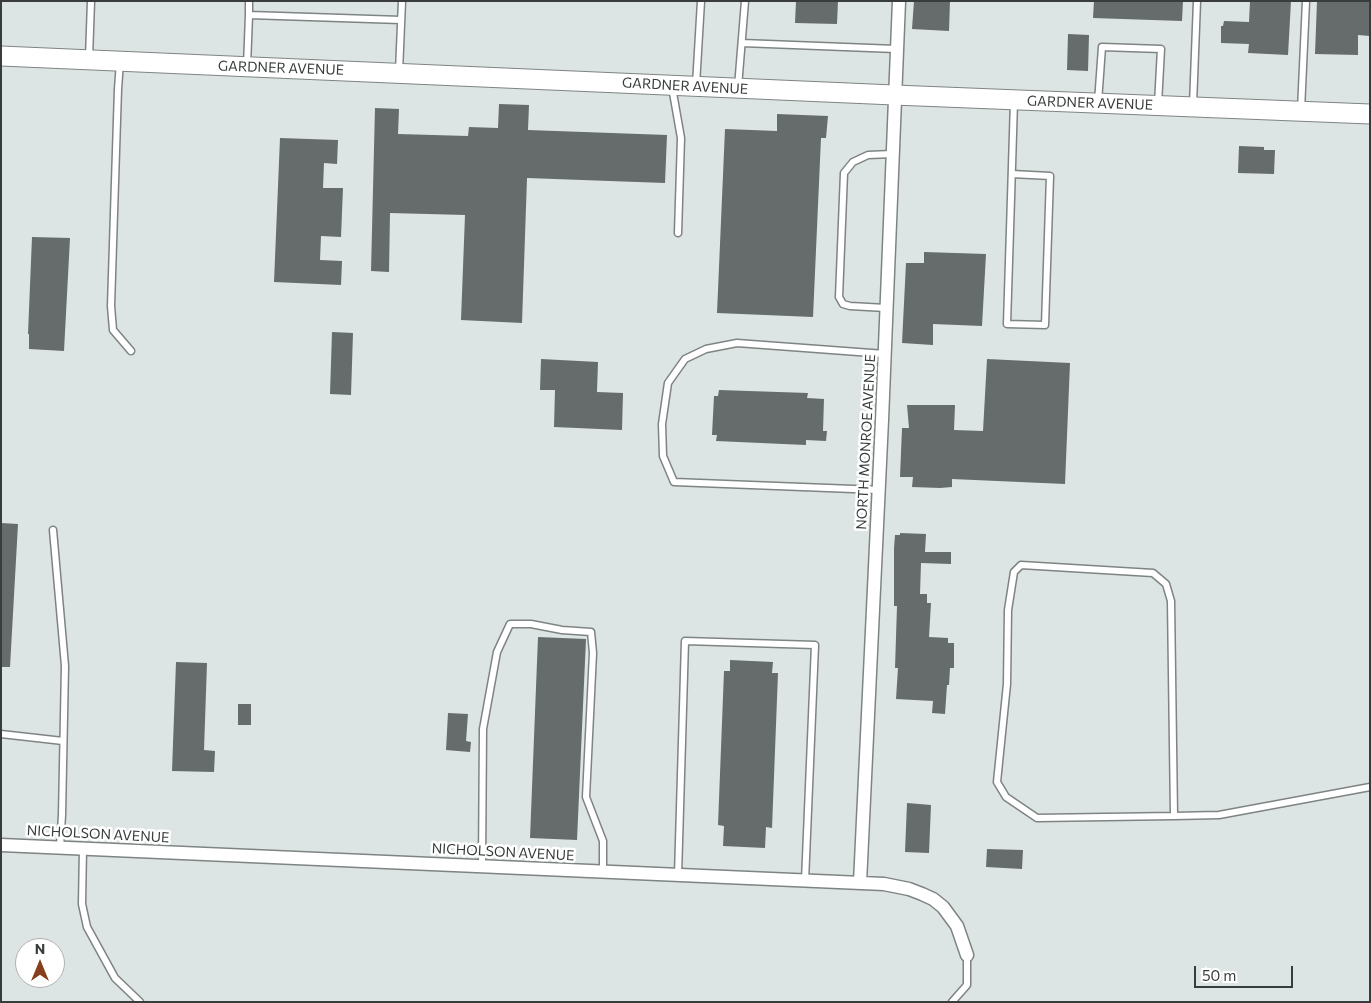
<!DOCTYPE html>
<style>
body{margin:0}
#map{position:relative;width:1371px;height:1003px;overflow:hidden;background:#dde4e4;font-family:Commissioner,sans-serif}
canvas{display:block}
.frame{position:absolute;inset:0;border:2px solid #393c3c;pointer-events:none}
.north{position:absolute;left:15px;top:938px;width:50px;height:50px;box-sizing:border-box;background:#fff;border:1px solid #b0b1b1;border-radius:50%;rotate:0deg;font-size:14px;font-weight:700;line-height:20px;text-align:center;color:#393c3c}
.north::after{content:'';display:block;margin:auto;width:18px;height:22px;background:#863f1c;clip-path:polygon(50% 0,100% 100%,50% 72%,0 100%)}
.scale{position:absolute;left:1194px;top:966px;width:99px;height:22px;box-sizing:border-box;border:2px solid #393c3c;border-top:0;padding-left:6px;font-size:15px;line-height:18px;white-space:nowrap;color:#393c3c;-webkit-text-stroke:4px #fff;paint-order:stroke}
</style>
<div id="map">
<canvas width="1371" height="1003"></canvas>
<div class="frame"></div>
<div class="north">N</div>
<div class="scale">50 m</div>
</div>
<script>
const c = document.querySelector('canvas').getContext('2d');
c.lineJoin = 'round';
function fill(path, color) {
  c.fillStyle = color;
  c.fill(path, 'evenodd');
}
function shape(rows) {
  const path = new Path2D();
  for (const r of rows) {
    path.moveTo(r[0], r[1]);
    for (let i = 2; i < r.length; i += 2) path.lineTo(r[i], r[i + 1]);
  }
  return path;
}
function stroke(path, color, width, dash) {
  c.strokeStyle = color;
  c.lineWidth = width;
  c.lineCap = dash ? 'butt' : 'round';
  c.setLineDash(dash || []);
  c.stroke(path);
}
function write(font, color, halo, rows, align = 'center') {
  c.font = font + ' Commissioner,sans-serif';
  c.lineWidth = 5;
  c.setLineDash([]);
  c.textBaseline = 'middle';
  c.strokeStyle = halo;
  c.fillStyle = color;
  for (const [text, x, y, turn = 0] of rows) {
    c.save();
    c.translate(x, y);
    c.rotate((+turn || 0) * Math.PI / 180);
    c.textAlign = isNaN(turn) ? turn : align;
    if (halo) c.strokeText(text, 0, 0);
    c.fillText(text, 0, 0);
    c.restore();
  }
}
fill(shape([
 [796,1,838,1,837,24,795,23],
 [914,1,950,1,949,31,912,29],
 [1094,1,1183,1,1182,21,1093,18],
 [1250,1,1291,1,1288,55,1248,53,1249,44,1221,43,1221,26,1223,26,1224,21,1249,22],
 [1317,1,1370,1,1370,36,1358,35,1358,55,1315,54],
 [1068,34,1089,35,1088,71,1067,70],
 [499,104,529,105,528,130,667,135,665,183,527,178,522,323,461,320,465,215,390,213,389,272,371,271,375,108,399,109,398,134,468,136,469,127,498,128],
 [777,114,828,116,826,138,821,138,813,317,717,313,725,129,777,131],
 [280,138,338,140,337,164,324,163,323,188,343,188,341,237,321,236,320,260,342,261,341,285,274,282],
 [1239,146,1264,147,1264,150,1275,150,1274,174,1238,173],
 [32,237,70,238,64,351,29,349,29,334,28,334],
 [924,252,986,254,982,326,933,324,933,345,902,343,906,263,924,263],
 [332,332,353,333,351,395,330,394],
 [541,359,598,362,597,392,623,393,622,430,554,427,555,390,540,390],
 [987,359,1070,363,1065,484,952,479,952,487,940,488,912,487,913,477,900,477,902,428,909,428,907,405,955,405,954,430,983,431],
 [719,390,808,393,807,398,824,399,823,431,827,431,826,441,806,440,806,445,716,441,717,435,712,435,714,396,718,396],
 [1,523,18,524,10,667,1,667],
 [900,533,926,534,925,552,951,552,951,564,921,563,920,594,927,594,927,603,931,603,929,637,948,638,948,643,954,643,954,668,950,668,949,685,947,685,945,714,932,713,933,701,896,699,898,668,895,668,897,606,894,606,894,548,895,535,900,535],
 [538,637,586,639,577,840,530,838],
 [730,660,773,662,772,673,778,673,772,828,766,827,765,848,723,846,724,826,718,825,724,671,730,671],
 [176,662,207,663,204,750,215,751,214,772,172,771],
 [238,704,251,704,251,725,238,725],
 [448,713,468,714,466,741,471,742,470,752,446,750],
 [907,803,931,805,929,853,905,852],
 [987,849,1023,850,1022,869,986,867]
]), '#666b6b');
const lane = shape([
 [249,15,249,1],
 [742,43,896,49],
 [89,58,91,1],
 [120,62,118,89,111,306,113,330,131,351],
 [247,66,249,15,401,20],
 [399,72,402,1],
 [696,85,701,1],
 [672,87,681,138,678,233],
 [738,87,745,1],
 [1098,102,1102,47,1161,49,1158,104],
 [1193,105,1197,1],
 [1301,110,1306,1],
 [1012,174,1050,176,1045,325,1007,324,1011,198,1014,101],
 [886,308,850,306,843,304,839,297,844,173,853,162,868,155,892,154],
 [879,490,674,482,663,456,662,424,668,383,685,359,706,349,737,343,885,354],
 [53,530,65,666,62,815,60,847],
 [1,734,63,741],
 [1174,816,1171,601,1166,584,1153,573,1021,565,1014,572,1008,610,1007,684,997,782,1006,797,1037,818,1174,816,1219,815,1370,787],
 [83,848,82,904,87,927,115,978,140,1002],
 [482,866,483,729,497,652,510,624,531,624,562,630,591,632,593,653,586,797,603,841,603,872],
 [678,875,685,641,815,645,805,881],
 [952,1002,967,985,967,955]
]);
const street = shape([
 [1,845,884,884,909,889,922,894,933,899,943,907,957,926,967,955],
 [860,883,882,420,899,1]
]);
const secondary = shape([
 [1,56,894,95,1370,114]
]);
stroke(lane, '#7e8483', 9);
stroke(street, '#7e8483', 15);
stroke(secondary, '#7e8483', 21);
stroke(lane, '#fff', 6);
stroke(street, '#fff', 12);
stroke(secondary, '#fff', 19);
write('14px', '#393c3c', '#fff', [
 ["GARDNER AVENUE",281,68,2],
 ["GARDNER AVENUE",685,86,3],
 ["GARDNER AVENUE",1090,103,2],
 ["NORTH MONROE AVENUE",866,442,-87],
 ["NICHOLSON AVENUE",98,834,3],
 ["NICHOLSON AVENUE",503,852,3]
]);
</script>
